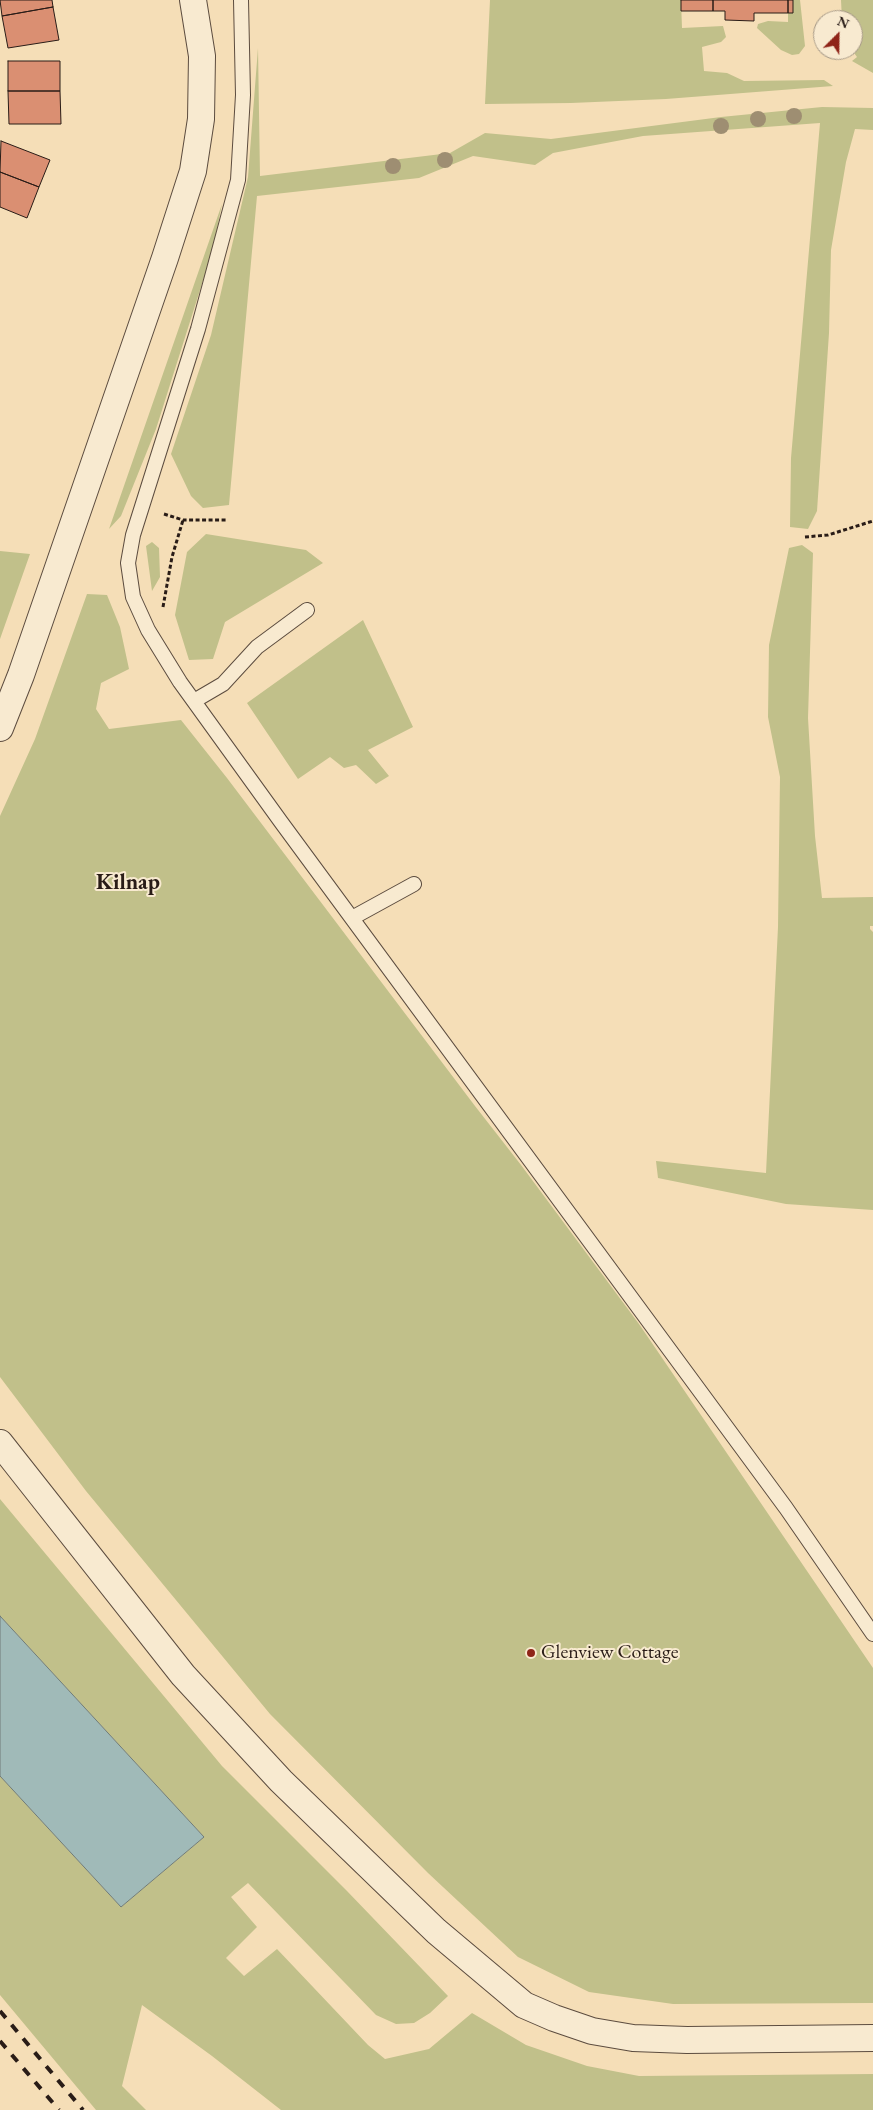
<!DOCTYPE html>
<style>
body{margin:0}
#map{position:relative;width:873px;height:2110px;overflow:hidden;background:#f5deb7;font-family:"EB Garamond",serif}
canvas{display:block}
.north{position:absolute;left:813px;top:10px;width:50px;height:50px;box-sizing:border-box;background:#f8ead0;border:1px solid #a59886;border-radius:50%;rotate:23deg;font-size:14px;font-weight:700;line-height:20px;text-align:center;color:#291c17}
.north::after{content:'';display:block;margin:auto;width:18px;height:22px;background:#8f2418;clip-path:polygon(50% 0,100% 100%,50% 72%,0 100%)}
</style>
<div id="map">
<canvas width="873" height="2110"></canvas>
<div class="north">N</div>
</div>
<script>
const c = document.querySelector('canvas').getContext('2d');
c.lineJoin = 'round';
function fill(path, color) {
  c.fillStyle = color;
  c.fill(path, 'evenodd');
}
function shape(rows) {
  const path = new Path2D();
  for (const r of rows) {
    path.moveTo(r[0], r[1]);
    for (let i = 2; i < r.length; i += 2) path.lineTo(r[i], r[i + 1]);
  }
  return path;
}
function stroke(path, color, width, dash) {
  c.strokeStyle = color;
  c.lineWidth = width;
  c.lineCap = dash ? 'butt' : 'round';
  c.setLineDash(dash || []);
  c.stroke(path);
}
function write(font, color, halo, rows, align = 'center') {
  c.font = font + ' "EB Garamond",serif';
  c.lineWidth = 4;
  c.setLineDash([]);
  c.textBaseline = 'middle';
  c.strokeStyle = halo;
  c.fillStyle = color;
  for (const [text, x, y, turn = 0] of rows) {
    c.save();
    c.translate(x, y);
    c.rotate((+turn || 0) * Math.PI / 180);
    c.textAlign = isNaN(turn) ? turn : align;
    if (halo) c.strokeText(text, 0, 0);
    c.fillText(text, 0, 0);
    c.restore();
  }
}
fill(shape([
 [490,0,681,0,682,28,723,26,726,37,721,42,702,47,704,71,727,73,744,81,824,80,833,86,666,99,571,103,485,104],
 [793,0,800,0,805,46,799,54,792,55,781,50,757,28,758,24,768,21,788,22,788,13,793,13],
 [841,0,873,0,873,73,852,61,857,57,852,50,853,20,842,20],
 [258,48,260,176,450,153,485,133,551,139,721,117,822,107,873,108,873,130,855,129,846,162,831,250,829,333,817,511,808,529,790,527,791,458,820,123,643,136,553,153,535,165,473,156,419,178,257,196,229,505,203,508,191,496,171,454,211,335,248,177],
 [222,204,213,249,156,429,121,516,109,529],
 [206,534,306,550,323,563,225,622,213,659,189,660,175,615,187,552],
 [152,542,159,548,160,577,152,591,146,546],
 [802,545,813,553,808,718,815,836,822,898,873,897,873,926,870,926,870,929,873,932,873,1210,786,1204,658,1178,656,1161,766,1173,778,927,780,777,768,717,769,645,789,548],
 [0,551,30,554,0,639],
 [87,594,107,595,120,627,129,669,101,683,96,709,109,729,181,720,227,778,475,1106,521,1165,639,1324,873,1668,873,2003,673,2004,589,1992,518,1957,428,1873,270,1714,86,1491,0,1377,0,816,35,739],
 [363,620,413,727,368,750,389,776,376,784,356,765,344,768,330,757,298,779,247,703],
 [0,1499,222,1766,347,1891,448,1996,430,2013,414,2023,396,2024,376,2015,248,1883,231,1897,257,1927,226,1958,244,1976,277,1949,368,2045,385,2059,429,2049,472,2013,526,2045,587,2066,639,2076,873,2074,873,2110,281,2110,212,2056,142,2005,122,2086,146,2110,96,2110,0,1995,0,1776,121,1907,204,1837,0,1616]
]), '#c1c08a');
const water = shape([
 [0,1616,204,1837,121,1907,0,1776,0,1616]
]);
fill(water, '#a0bab8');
stroke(water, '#707b78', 1);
const building = shape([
 [0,0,52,0,53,7,2,16,0,0],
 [681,0,713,0,713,11,681,11,681,0],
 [713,0,788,0,788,13,754,13,754,21,725,20,725,11,713,11,713,0],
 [788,0,793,0,793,13,788,13,788,0],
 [53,7,59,40,8,48,2,16,53,7],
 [8,61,60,61,60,91,8,91,8,61],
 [8,91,60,91,61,124,9,124,8,91],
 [1,141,50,160,39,187,0,172,1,141],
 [0,172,39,187,27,218,0,207,0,172]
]);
fill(building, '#da8f72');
stroke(building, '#291c17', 1);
const service = shape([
 [241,0,243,95,238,180,198,329,133,535,128,563,133,597,148,630,180,682,281,822,786,1508,873,1634],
 [194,701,223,684,257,647,307,610],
 [352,918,414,884]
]);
const minor = shape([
 [0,728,21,675,165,258,193,171,201,119,202,56,193,0],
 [0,1443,183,1675,281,1781,436,1931,524,2005,554,2018,592,2031,633,2038,687,2040,873,2038]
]);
stroke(service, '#5c4c3f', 16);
stroke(minor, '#5c4c3f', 28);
stroke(shape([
 [164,514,183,520,227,520],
 [805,537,828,535,873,521],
 [163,607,172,557,183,520]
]), '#291c17', 3, [4, 2.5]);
stroke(service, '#f8ead0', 14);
stroke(minor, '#f8ead0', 26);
stroke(shape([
 [0,2011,83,2110],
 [0,2041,59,2110]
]), '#291c17', 4, [9, 9]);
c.fillStyle = '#9e8e72';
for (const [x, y] of [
 [794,116],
 [758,119],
 [721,126],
 [445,160],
 [393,166]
]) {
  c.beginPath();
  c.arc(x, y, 8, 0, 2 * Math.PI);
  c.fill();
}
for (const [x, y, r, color] of [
 [531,1653,5,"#8f2418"]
]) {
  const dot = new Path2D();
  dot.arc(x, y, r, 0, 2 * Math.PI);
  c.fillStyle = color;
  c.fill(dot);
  stroke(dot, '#f8ead0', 2);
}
write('20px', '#291c17', '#f8ead0', [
 ["Glenview Cottage",541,1653]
], 'left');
write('bold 22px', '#291c17', '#f8ead0', [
 ["Kilnap",128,883]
]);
</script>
